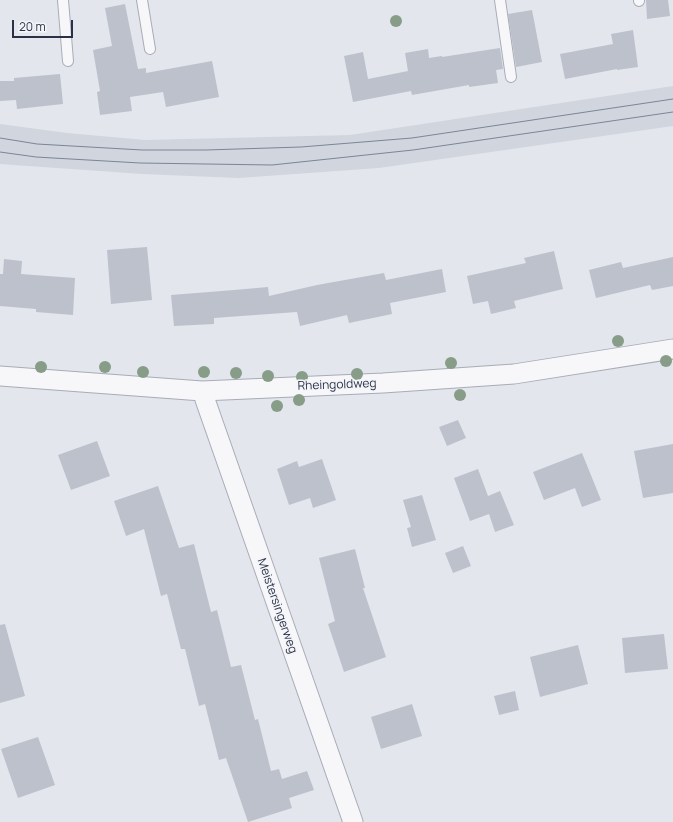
<!DOCTYPE html>
<style>
body{margin:0}
#map{position:relative;width:673px;height:822px;overflow:hidden;background:#e3e6ec;font-family:Manrope,sans-serif}
canvas{display:block}
.scale{position:absolute;left:12px;top:20px;width:61px;height:18px;box-sizing:border-box;border:2px solid #2a3146;border-top:0;padding-left:5px;font-size:12px;line-height:14px;white-space:nowrap;color:#2a3146;-webkit-text-stroke:3px #f3f5f9;paint-order:stroke}
</style>
<div id="map">
<canvas width="673" height="822"></canvas>
<div class="scale">20 m</div>
</div>
<script>
const c = document.querySelector('canvas').getContext('2d');
c.lineJoin = 'round';
function fill(path, color) {
  c.fillStyle = color;
  c.fill(path, 'evenodd');
}
function shape(rows) {
  const path = new Path2D();
  for (const r of rows) {
    path.moveTo(r[0], r[1]);
    for (let i = 2; i < r.length; i += 2) path.lineTo(r[i], r[i + 1]);
  }
  return path;
}
function stroke(path, color, width, dash) {
  c.strokeStyle = color;
  c.lineWidth = width;
  c.lineCap = dash ? 'butt' : 'round';
  c.setLineDash(dash || []);
  c.stroke(path);
}
function write(font, color, halo, rows, align = 'center') {
  c.font = font + ' Manrope,sans-serif';
  c.lineWidth = 3;
  c.setLineDash([]);
  c.textBaseline = 'middle';
  c.strokeStyle = halo;
  c.fillStyle = color;
  for (const [text, x, y, turn = 0] of rows) {
    c.save();
    c.translate(x, y);
    c.rotate((+turn || 0) * Math.PI / 180);
    c.textAlign = isNaN(turn) ? turn : align;
    if (halo) c.strokeText(text, 0, 0);
    c.fillText(text, 0, 0);
    c.restore();
  }
}
fill(shape([
 [673,86,673,126,379,168,239,178,142,174,0,164,0,124,67,133,145,140,350,135]
]), '#d1d5de');
fill(shape([
 [646,0,668,0,670,16,647,19],
 [125,4,138,69,146,68,146,73,212,61,219,97,166,107,163,92,130,97,132,111,100,115,97,92,100,91,93,50,112,46,105,8],
 [532,10,542,62,516,67,508,14],
 [633,30,638,67,617,70,617,69,565,79,560,54,613,44,611,34],
 [500,48,503,69,496,70,498,83,469,87,469,85,412,95,411,91,353,102,344,56,363,52,368,79,408,71,405,53,428,49,429,58,442,56,442,57],
 [60,74,63,104,17,109,16,100,0,101,0,81,14,81,14,78],
 [147,247,152,300,111,304,107,250],
 [554,251,563,289,514,301,516,308,491,314,488,301,473,304,467,276,526,263,524,258],
 [673,257,673,286,652,290,650,285,596,298,589,270,621,262,623,268],
 [4,259,22,261,21,274,75,278,73,315,36,312,36,309,0,306,0,274,3,274],
 [442,269,446,292,390,303,392,314,349,323,347,315,300,326,297,312,214,318,214,324,174,326,171,295,234,290,268,287,269,296,317,285,384,273,386,280],
 [458,420,466,438,447,446,439,427],
 [97,441,110,476,71,490,58,455],
 [673,444,673,493,643,498,634,451],
 [582,453,601,500,582,507,575,488,544,500,533,472],
 [322,459,336,500,313,508,310,498,289,505,277,469,297,461,299,467],
 [478,469,488,496,500,491,514,525,495,532,489,514,470,521,454,478],
 [158,486,179,548,194,544,211,612,217,610,231,667,241,665,255,720,258,719,271,771,279,769,282,779,307,771,314,790,289,798,292,808,248,822,226,758,219,760,205,704,199,706,185,649,181,649,167,594,161,596,144,529,126,536,114,501],
 [422,495,436,540,412,547,407,528,411,527,403,500],
 [463,546,471,566,453,573,445,553],
 [355,549,365,588,363,588,386,657,344,672,328,624,335,621,319,558],
 [5,624,25,696,0,703,0,625],
 [664,634,668,669,625,673,622,638],
 [578,645,588,684,540,697,530,657],
 [515,691,519,710,499,715,494,696],
 [412,704,422,736,381,749,371,717],
 [38,737,55,785,18,798,1,749]
]), '#bdc1cc');
const lane = shape([
 [63,0,68,61],
 [142,0,150,49],
 [500,0,511,77],
 [639,0,639,1]
]);
const street = shape([
 [0,376,202,391,383,383,514,374,673,349],
 [202,391,353,822]
]);
stroke(lane, '#a8acb7', 12);
stroke(street, '#a8acb7', 21);
stroke(lane, '#f7f7fa', 10);
stroke(street, '#f7f7fa', 19);
stroke(shape([
 [0,138,37,144,142,150,206,150,301,147,412,138,673,99],
 [0,152,36,157,140,163,272,165,413,150,673,112]
]), '#7c8497', 1);
c.fillStyle = '#879d88';
for (const [x, y] of [
 [396,21],
 [618,341],
 [666,361],
 [451,363],
 [41,367],
 [105,367],
 [143,372],
 [204,372],
 [236,373],
 [357,374],
 [268,376],
 [302,377],
 [460,395],
 [299,400],
 [277,406]
]) {
  c.beginPath();
  c.arc(x, y, 6, 0, 2 * Math.PI);
  c.fill();
}
write('12px', '#2a3146', '#f3f5f9', [
 ["Rheingoldweg",337,385,-2],
 ["Meistersingerweg",277,606,71]
]);
</script>
